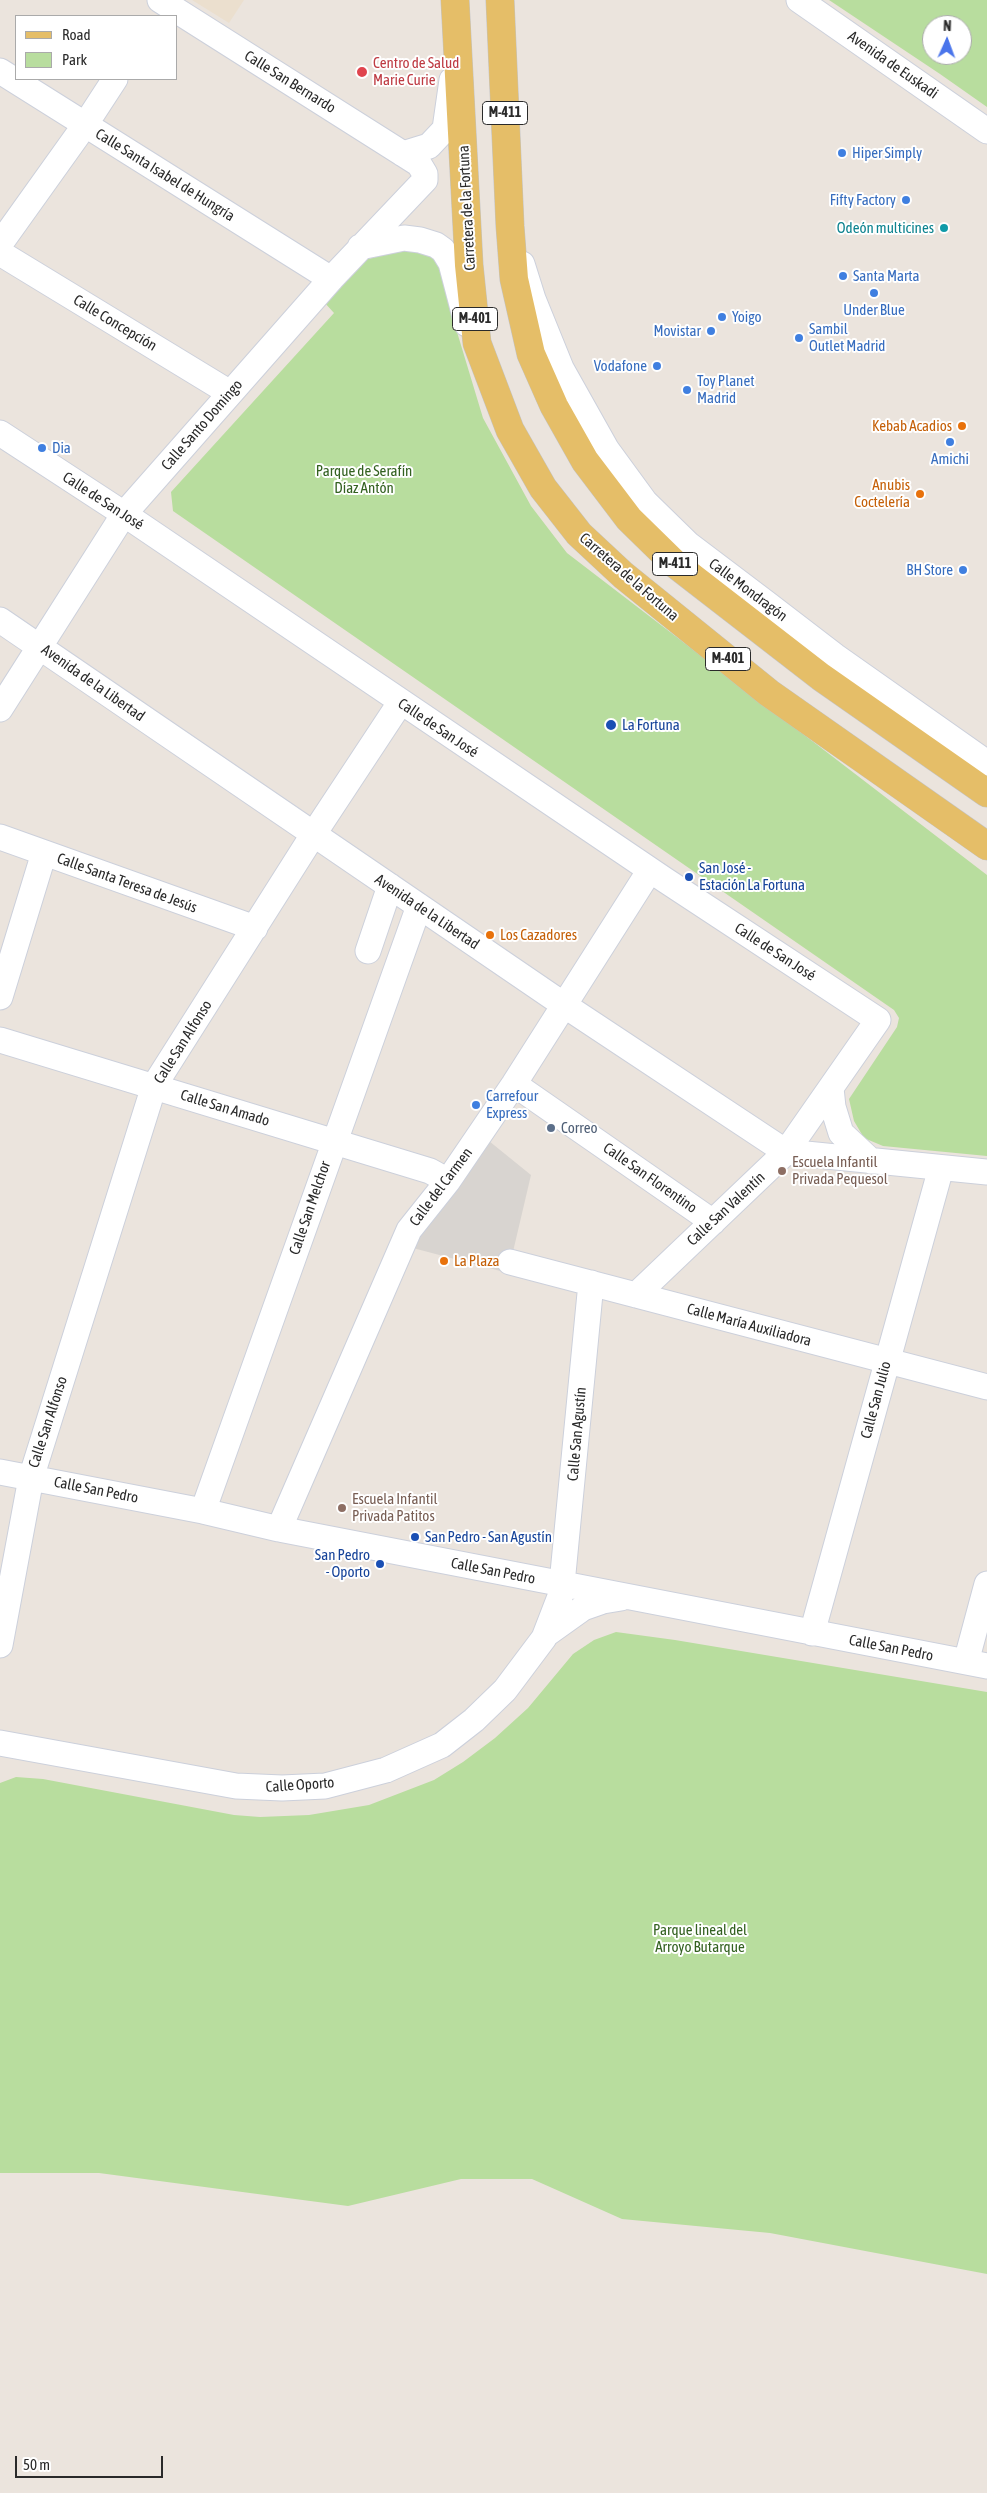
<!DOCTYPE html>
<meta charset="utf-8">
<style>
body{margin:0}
#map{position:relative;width:987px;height:2493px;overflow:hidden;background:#ebe4dd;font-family:"Asap Condensed",sans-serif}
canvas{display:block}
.legend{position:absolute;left:15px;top:15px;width:162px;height:65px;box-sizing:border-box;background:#fff;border:1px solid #aaa;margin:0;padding:6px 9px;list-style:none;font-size:15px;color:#2a2a2a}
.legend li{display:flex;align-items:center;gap:10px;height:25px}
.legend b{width:25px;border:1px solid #aaa}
.north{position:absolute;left:922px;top:15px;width:50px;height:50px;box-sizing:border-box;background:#fff;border:1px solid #aaa;border-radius:50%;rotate:2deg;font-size:14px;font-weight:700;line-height:20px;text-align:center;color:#2a2a2a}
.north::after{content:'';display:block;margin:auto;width:18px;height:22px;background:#4a75eb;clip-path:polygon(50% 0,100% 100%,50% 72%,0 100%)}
.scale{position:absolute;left:15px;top:2456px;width:148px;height:22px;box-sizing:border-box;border:2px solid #2a2a2a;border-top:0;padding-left:6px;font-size:15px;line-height:18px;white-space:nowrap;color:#2a2a2a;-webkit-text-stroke:4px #fff;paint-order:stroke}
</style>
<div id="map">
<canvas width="987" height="2493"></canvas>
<ul class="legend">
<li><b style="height:6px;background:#e5be68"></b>Road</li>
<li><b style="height:14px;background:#b8dd9e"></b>Park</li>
</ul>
<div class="north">N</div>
<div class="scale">50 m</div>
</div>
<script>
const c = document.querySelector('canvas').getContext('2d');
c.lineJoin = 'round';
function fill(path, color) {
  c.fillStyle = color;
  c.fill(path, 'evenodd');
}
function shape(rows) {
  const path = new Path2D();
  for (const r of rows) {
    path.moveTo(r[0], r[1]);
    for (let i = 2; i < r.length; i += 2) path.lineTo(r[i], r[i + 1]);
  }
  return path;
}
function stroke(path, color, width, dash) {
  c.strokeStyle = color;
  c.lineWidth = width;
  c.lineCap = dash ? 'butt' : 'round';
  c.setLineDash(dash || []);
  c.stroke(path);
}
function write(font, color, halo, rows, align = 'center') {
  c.font = font + ' "Asap Condensed",sans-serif';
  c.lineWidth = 4;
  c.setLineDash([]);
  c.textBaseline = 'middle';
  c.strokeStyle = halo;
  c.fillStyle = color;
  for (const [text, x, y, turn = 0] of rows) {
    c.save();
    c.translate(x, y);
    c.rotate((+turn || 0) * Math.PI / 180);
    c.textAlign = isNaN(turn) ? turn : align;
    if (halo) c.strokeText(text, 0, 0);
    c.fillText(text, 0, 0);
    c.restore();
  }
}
fill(shape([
 [192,0,244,0,229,23]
]), '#ebdfce');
fill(shape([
 [829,0,987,0,987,107,940,74],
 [932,25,962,25,962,55,932,55],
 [406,248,425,251,443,269,454,322,483,418,531,506,567,553,987,875,987,1156,883,1146,864,1138,854,1121,849,1099,897,1027,899,1018,894,1010,173,511,171,492,334,313,324,302,365,260],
 [616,1632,675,1640,987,1692,987,2274,770,2233,622,2219,532,2179,461,2179,348,2206,99,2173,0,2173,0,1783,16,1777,43,1779,234,1815,260,1817,309,1815,369,1805,434,1780,463,1762,495,1738,528,1708,573,1654,594,1640]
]), '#b8dd9e');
fill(shape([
 [489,1141,531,1175,508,1273,409,1247]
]), '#d8d4d0');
const minor = shape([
 [799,0,987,131],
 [0,71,331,279],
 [403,154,429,146,445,129,452,80],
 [0,244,85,125,115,79],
 [360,247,404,238,420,240,436,245,443,250,451,263,467,324],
 [0,253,230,393],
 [522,264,533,299,561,368,607,450,645,502,688,544,766,603,835,656,987,763],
 [0,433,124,514,665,880,878,1020,786,1152,636,1295],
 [0,620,564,1005,786,1152,987,1172],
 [0,709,124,514,331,279,425,180,425,174,419,164,160,0],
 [0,837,255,928],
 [368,951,390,886],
 [0,997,44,853],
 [0,1040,430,1171,448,1181],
 [514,1084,713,1222],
 [831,1088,833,1107,841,1133,871,1161],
 [510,1262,987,1387],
 [0,1472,203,1511,279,1529,987,1666],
 [203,1511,419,906],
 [279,1529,409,1230,448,1181,514,1084,650,870],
 [548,1633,583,1608,603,1601,621,1598],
 [812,1633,941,1168],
 [0,1645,31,1478,154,1086,313,835,400,703],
 [966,1662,987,1584],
 [0,1743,236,1786,282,1788,325,1786,386,1770,442,1745,474,1720,505,1690,544,1638,561,1594,591,1283]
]);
const major = shape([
 [455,0,469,265,477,343,510,430,543,488,579,534,623,575,769,693,987,846],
 [500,0,510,226,514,279,531,354,554,406,585,461,629,519,675,564,821,677,987,793]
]);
stroke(minor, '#ccd0db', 27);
stroke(major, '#c3c3c3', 29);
stroke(minor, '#fff', 25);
stroke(major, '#e5be68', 28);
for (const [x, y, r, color] of [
 [362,72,6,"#e0444e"],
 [842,153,5,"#3f7fe0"],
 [906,200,5,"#3f7fe0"],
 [944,228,5,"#0f9aa8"],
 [843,276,5,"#3f7fe0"],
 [874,293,5,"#3f7fe0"],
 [722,317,5,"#3f7fe0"],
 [711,331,5,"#3f7fe0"],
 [799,338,5,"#3f7fe0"],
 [657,366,5,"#3f7fe0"],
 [687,390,5,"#3f7fe0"],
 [962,426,5,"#e8710a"],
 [950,442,5,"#3f7fe0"],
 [42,448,5,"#3f7fe0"],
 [920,494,5,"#e8710a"],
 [963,570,5,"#3f7fe0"],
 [611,725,6,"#1a4fb4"],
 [689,877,5,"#1a4fb4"],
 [490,935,5,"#e8710a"],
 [476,1105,5,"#3f7fe0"],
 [551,1128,5,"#5c6f8a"],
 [782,1171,5,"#8d6e63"],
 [444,1261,5,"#e8710a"],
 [342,1508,5,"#8d6e63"],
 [415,1537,5,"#1a4fb4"],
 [380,1564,5,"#1a4fb4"]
]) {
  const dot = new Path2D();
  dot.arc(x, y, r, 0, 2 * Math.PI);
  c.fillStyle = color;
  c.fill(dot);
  stroke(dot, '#fff', 2);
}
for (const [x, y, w] of [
 [505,113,45],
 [475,319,45],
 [675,564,45],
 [728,659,45]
]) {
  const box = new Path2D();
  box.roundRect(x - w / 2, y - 11.5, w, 23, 4);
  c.fillStyle = '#fff';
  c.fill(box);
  stroke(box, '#2a2a2a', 1);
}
write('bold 14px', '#2a2a2a', null, [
 ["M-411",505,113],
 ["M-401",475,319],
 ["M-411",675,564],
 ["M-401",728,659]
]);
write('15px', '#be3a42', '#fff', [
 ["Centro de Salud",373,63],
 ["Marie Curie",373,80]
], 'left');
write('15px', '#2a2a2a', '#fff', [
 ["Avenida de Euskadi",893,65,35],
 ["Calle San Bernardo",290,82,32],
 ["Calle Santa Isabel de Hungría",165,175,32],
 ["Carretera de la Fortuna",467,208,-93],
 ["Calle Concepción",115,323,31],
 ["Calle Santo Domingo",202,425,-49],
 ["Calle de San José",103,501,33],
 ["Carretera de la Fortuna",629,577,41],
 ["Calle Mondragón",748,590,37],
 ["Avenida de la Libertad",93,683,35],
 ["Calle de San José",438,728,34],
 ["Calle Santa Teresa de Jesús",127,883,20],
 ["Avenida de la Libertad",427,912,34],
 ["Calle de San José",775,952,33],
 ["Calle San Alfonso",183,1042,-58],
 ["Calle San Amado",225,1108,17],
 ["Calle San Florentino",650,1178,35],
 ["Calle del Carmen",441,1187,-53],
 ["Calle San Melchor",310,1208,-71],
 ["Calle San Valentín",726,1209,-43],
 ["Calle María Auxiliadora",749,1325,15],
 ["Calle San Julio",876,1400,-75],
 ["Calle San Alfonso",48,1422,-72],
 ["Calle San Agustín",577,1434,-85],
 ["Calle San Pedro",96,1490,11],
 ["Calle San Pedro",493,1571,11],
 ["Calle San Pedro",891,1648,11],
 ["Calle Oporto",300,1785,-4]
]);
write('15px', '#366cbe', '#fff', [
 ["Hiper Simply",852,153],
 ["Fifty Factory",896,200,"right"],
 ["Santa Marta",853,276],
 ["Under Blue",874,310,"center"],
 ["Yoigo",732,317],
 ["Sambil",809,329],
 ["Outlet Madrid",809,346],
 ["Movistar",701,331,"right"],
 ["Vodafone",647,366,"right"],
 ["Toy Planet",697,381],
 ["Madrid",697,398],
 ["Dia",52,448],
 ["Amichi",950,459,"center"],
 ["BH Store",953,570,"right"],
 ["Carrefour",486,1096],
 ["Express",486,1113]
], 'left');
write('15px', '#0d838f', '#fff', [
 ["Odeón multicines",934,228]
], 'right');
write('15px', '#c56008', '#fff', [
 ["Kebab Acadios",952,426],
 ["Anubis",910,485],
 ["Coctelería",910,502],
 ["Los Cazadores",500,935,"left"],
 ["La Plaza",454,1261,"left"]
], 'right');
write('15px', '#336120', '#fff', [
 ["Parque de Serafín",364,471],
 ["Díaz Antón",364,488],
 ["Parque lineal del",700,1930],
 ["Arroyo Butarque",700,1947]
]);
write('15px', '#164399', '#fff', [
 ["La Fortuna",622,725],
 ["San José -",699,868],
 ["Estación La Fortuna",699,885],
 ["San Pedro - San Agustín",425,1537],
 ["San Pedro",370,1555,"right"],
 ["- Oporto",370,1572,"right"]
], 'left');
write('15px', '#4e5e75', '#fff', [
 ["Correo",561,1128]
], 'left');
write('15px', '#785e54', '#fff', [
 ["Escuela Infantil",792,1162],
 ["Privada Pequesol",792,1179],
 ["Escuela Infantil",352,1499],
 ["Privada Patitos",352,1516]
], 'left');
</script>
